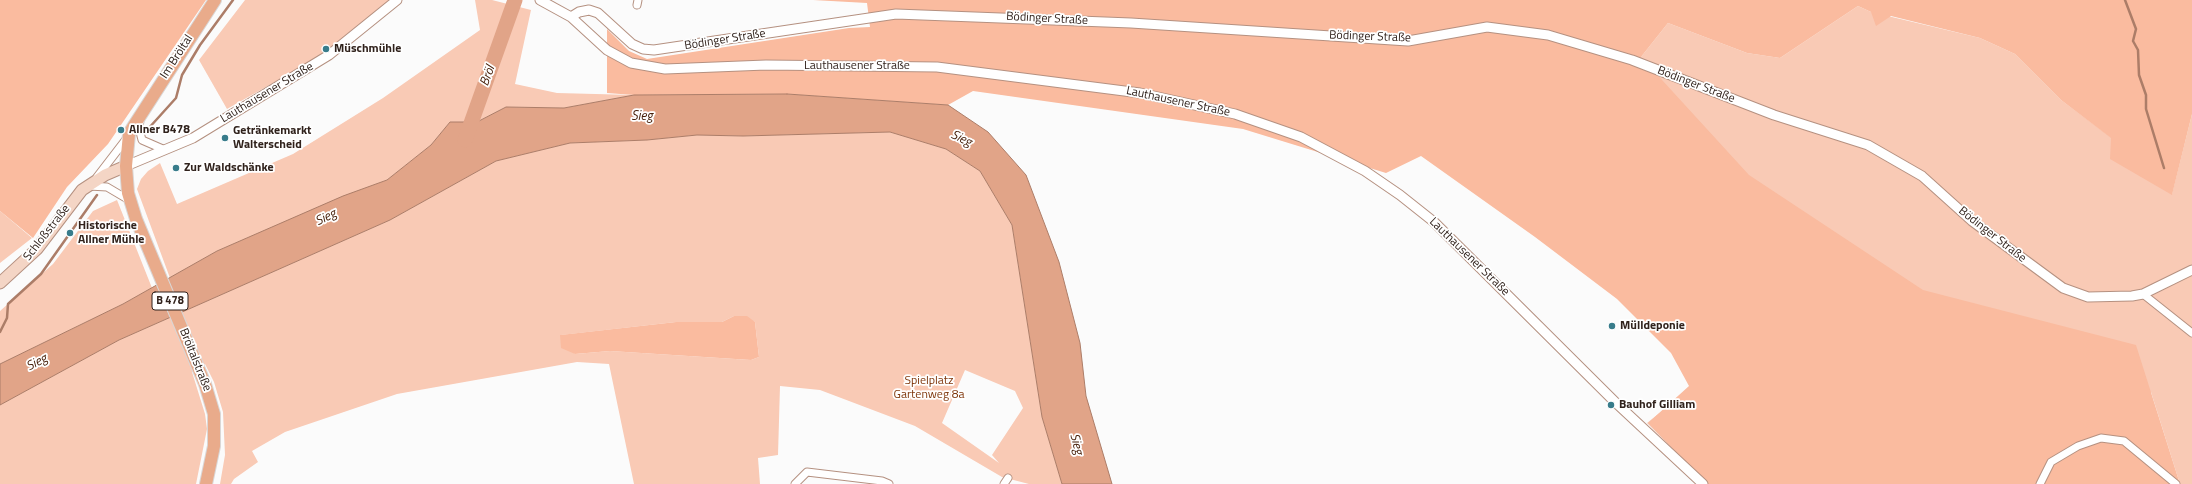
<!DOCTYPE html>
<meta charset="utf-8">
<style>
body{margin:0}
canvas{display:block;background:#fbfbfb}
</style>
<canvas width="2192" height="484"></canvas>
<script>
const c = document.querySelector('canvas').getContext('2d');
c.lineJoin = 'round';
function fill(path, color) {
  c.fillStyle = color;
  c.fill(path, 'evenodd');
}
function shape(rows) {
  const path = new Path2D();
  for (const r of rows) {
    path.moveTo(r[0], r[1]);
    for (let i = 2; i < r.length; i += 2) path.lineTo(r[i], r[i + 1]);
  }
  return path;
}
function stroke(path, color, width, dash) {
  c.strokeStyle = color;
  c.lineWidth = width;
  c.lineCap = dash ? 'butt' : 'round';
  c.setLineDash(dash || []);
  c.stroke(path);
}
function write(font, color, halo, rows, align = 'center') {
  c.font = font + ' "Titillium Web",sans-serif';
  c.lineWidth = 3.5;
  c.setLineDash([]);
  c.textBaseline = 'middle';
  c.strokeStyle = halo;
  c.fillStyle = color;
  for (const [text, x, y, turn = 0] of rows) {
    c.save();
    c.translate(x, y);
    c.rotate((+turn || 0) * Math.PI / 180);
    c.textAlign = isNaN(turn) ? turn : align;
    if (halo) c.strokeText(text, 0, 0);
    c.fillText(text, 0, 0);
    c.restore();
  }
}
fill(shape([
 [245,0,391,0,317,58,227,109,199,60],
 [475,0,492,0,531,10,515,84,557,93,634,95,564,108,506,107,477,122,450,122,431,145,387,180,343,197,217,251,170,278,137,189,141,179,148,171,160,163,177,204,293,154,383,98,480,30],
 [1858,6,1871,12,1980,38,2015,54,2061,100,2112,138,2172,194,2192,114,2192,484,2180,484,2151,392,1708,484,1647,423,1691,388,1641,57,1668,23,1747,53,1780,58],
 [890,132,946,149,980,171,1012,225,1042,417,1062,484,1029,484,1002,477,915,426,820,390,780,386,778,455,758,458,760,484,634,484,609,364,577,362,397,394,285,432,252,451,258,462,234,479,231,484,220,484,225,455,223,412,214,382,205,364,192,372,205,414,207,429,196,484,0,484,0,405,119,340,390,220,496,161,570,143,647,140,697,135,743,136],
 [734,316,755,322,759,357,751,360,610,351,575,354,561,335,676,322,722,322],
 [965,370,1015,391,1023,408,992,455,999,463,942,423],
 [117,200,152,288,123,304,0,364,0,311,53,264,93,211],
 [0,211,32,238,0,263]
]), '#f9cab5');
fill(shape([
 [0,0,206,0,108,144,67,187,33,238,0,211],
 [813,0,2192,0,2192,114,2172,195,2110,159,2111,138,2061,100,2015,54,1980,38,1891,16,1876,26,1871,12,1858,6,1780,58,1747,53,1668,23,1641,57,1749,175,1923,290,2136,345,2180,484,1706,484,1648,423,1689,386,1671,353,1617,299,1535,237,1421,156,1386,173,1243,129,973,91,948,105,787,94,634,95,607,93,607,29,629,51,647,59,849,28,870,27,867,3],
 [734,316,747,316,755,322,759,357,751,360,610,351,575,354,561,348,560,335,676,322,722,322]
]), '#fabb9f');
const water = shape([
 [787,94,948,105,988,132,1026,175,1059,262,1080,343,1086,396,1112,484,1062,484,1042,417,1012,225,980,171,946,149,890,132,743,136,697,135,647,140,570,143,496,161,390,220,119,340,0,405,0,364,123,304,217,251,343,196,387,180,431,145,450,122,477,122,506,107,564,108,634,95,787,94]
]);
fill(water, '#e1a488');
stroke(water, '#ac7d68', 1);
stroke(shape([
 [2125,0,2136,29,2133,41,2138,50,2139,75,2146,95,2146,109,2164,168],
 [148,129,176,98,182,75,200,45,233,0],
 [0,332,7,318,8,304,41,274,97,195]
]), '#ac7d68', 2.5);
stroke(shape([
 [465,140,515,0]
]), '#e1a488', 15);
const minor = shape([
 [637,5,638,0],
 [140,120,139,128,142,140,165,150],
 [97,177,127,138],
 [89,186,107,187,129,200],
 [2143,294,2192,333],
 [795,484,807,472,882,481,889,484],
 [1004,484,1008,478],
 [2040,484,2051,462,2078,446,2101,438,2124,441,2176,484]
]);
const tertiary = shape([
 [540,0,571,17,607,50,631,63,665,69,766,65,937,67,1140,93,1235,114,1301,137,1365,171,1400,195,1434,222,1615,402,1703,484],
 [571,17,579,12,589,10,598,13,632,44,643,49,654,50,896,14,1131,23,1408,41,1487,27,1548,35,1632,60,1774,115,1868,145,1922,176,1972,221,2063,288,2088,297,2132,296,2143,294,2192,270],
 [126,166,193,138,329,55,397,0]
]);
const secondary = shape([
 [0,283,37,249,82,190,105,175,126,166]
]);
const primary = shape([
 [206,484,214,446,214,414,205,384,136,219,128,193,126,166,129,134,133,127,215,0]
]);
stroke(minor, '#b59181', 9);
stroke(tertiary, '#b59181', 11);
stroke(secondary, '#b59181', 13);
stroke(primary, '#dad7d6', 14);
stroke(minor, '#fff', 7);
stroke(tertiary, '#fff', 9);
stroke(secondary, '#f4d5c5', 11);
stroke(primary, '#e9ab8b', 12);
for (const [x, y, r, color] of [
 [326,49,4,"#387c8b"],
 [121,130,4,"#387c8b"],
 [225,138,4,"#387c8b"],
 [176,168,4,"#387c8b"],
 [70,233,4,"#387c8b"],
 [1612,326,4,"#387c8b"],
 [1611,405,4,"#387c8b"]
]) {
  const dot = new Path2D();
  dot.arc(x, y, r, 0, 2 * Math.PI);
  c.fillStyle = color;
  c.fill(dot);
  stroke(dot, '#fff', 1.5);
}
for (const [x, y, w] of [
 [170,301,36]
]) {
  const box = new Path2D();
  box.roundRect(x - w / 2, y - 9, w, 18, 3);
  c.fillStyle = '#fff';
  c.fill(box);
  stroke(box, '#30221c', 1);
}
write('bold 11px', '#30221c', null, [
 ["B 478",170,301]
]);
write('12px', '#30221c', '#fff', [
 ["Bödinger Straße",1047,19,3],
 ["Bödinger Straße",1370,37,2],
 ["Bödinger Straße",725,40,-9],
 ["Im Bröltal",177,57,-57],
 ["Lauthausener Straße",857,66],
 ["Bödinger Straße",1696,85,21],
 ["Lauthausener Straße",267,93,-31],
 ["Lauthausener Straße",1178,102,12],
 ["Schloßstraße",47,233,-52],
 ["Bödinger Straße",1992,235,38],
 ["Lauthausener Straße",1469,257,44],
 ["Bröltalstraße",195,360,68]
]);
write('bold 12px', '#30221c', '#fff', [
 ["Müschmühle",334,49],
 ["Allner B478",129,130],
 ["Getränkemarkt",233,131],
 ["Walterscheid",233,145],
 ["Zur Waldschänke",184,168],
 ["Historische",78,226],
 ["Allner Mühle",78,240],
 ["Mülldeponie",1620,326],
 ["Bauhof Gilliam",1619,405]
], 'left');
write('12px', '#7f360b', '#fff', [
 ["Spielplatz",929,381],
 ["Gartenweg 8a",929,395]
]);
write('italic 13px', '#47200b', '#fff', [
 ["Bröl",488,76,-70],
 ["Sieg",642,117],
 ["Sieg",961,139,26],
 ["Sieg",326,218,-26],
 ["Sieg",37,363,-28],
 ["Sieg",1076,444,76]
]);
</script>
